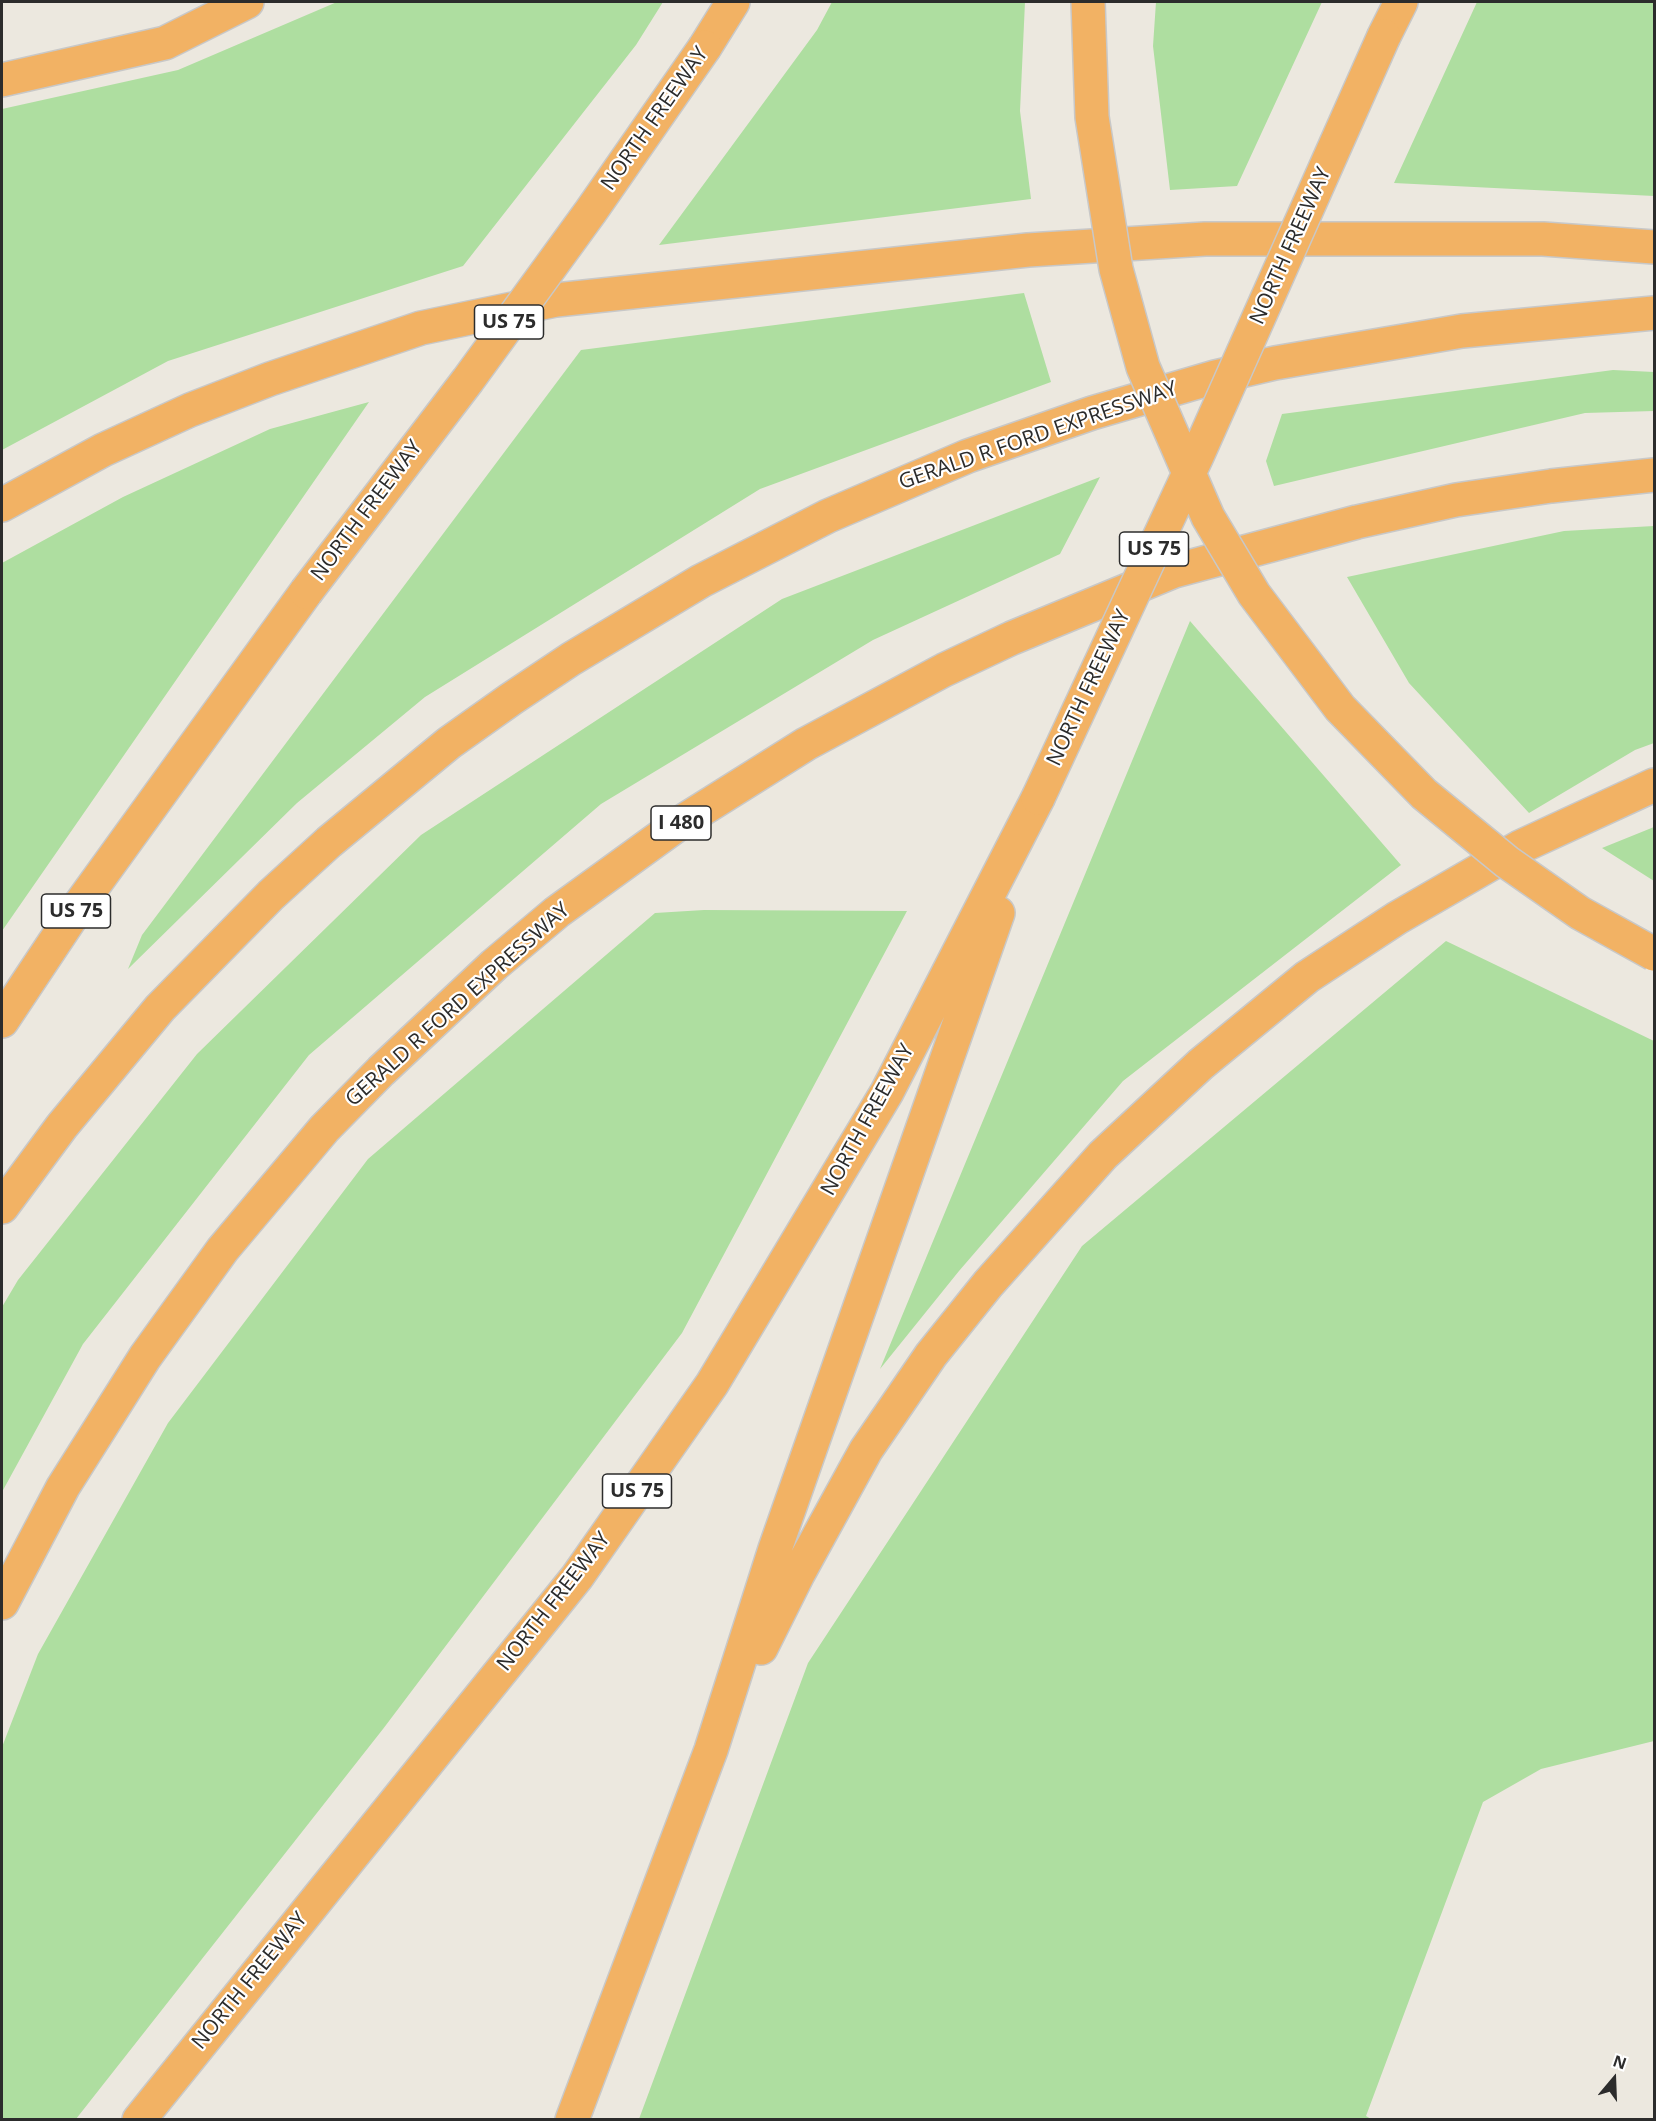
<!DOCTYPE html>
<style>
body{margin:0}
#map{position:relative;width:1656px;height:2121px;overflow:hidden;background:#ece8df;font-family:"Open Sans",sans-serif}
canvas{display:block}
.frame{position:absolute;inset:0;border:3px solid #2c2c2c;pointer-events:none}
.north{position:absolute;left:1584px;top:2049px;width:60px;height:60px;-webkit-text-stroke:4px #fff;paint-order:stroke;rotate:19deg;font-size:16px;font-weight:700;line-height:24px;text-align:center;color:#2c2c2c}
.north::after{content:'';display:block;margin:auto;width:21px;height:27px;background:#2c2c2c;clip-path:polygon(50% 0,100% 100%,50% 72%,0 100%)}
</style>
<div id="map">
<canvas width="1656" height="2121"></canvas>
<div class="frame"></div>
<div class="north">N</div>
</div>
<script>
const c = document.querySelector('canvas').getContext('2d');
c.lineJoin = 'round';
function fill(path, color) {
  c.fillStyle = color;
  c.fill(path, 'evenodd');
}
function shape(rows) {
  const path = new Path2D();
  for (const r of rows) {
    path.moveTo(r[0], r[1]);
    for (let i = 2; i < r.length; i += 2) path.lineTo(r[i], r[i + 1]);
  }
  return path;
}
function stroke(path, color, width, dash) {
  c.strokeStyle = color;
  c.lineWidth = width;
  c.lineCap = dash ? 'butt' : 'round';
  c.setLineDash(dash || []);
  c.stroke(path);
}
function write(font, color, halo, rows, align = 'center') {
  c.font = font + ' "Open Sans",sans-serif';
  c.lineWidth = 4.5;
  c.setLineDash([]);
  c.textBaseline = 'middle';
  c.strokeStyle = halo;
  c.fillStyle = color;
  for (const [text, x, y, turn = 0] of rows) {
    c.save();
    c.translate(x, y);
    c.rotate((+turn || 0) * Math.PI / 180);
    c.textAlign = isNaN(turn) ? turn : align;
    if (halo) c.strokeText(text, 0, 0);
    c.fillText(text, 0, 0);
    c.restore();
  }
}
fill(shape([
 [337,2,663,2,636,45,463,266,168,361,2,450,2,109,178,70],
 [832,2,1025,2,1020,111,1031,199,659,245,817,30],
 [1156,2,1322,2,1237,186,1170,190,1153,46],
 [1477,2,1654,2,1654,196,1394,183],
 [1024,293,1051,382,760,489,425,697,297,803,128,969,142,935,581,350],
 [1613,370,1654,372,1654,411,1585,413,1274,486,1266,461,1282,414],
 [369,402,2,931,2,563,123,497,270,429],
 [1100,477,1060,554,873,640,601,804,309,1055,83,1344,2,1492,2,1307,18,1280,197,1054,421,835,782,599],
 [1654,526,1654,743,1635,750,1529,813,1409,683,1347,577,1564,531],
 [1190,621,1401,865,1123,1081,959,1271,880,1369],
 [1654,827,1654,881,1602,848],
 [704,910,907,911,682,1333,383,1729,76,2119,2,2119,2,1747,38,1654,168,1423,368,1159,655,913],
 [1446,941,1654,1041,1654,1741,1541,1769,1483,1802,1366,2116,1371,2119,639,2119,808,1663,1082,1246]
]), '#aedea0');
const highway = shape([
 [1384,36,1401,2],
 [705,47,733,2],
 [2,80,165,43,247,2],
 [2,505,103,450,190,410,270,379,421,328,556,300,1028,250,1205,239,1543,239,1654,247],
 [2,1021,76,910,306,592],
 [2,1207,62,1126,160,1008,271,895,329,842,449,743,511,699,571,659,701,581,828,516,968,456,1092,413,1215,377,1275,363,1462,331,1654,313],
 [2,1603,63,1487,145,1357,223,1249,324,1129,381,1071,494,965,557,912,677,825,806,744,944,670,1012,638,1174,571,1357,522,1456,500,1551,486,1654,475],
 [761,1648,798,1574,866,1450,931,1355,988,1284,1103,1155,1201,1064,1307,977,1397,918,1520,847,1654,785],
 [139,2120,577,1577,712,1384,887,1092,1038,798],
 [572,2120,711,1750,775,1549,998,913]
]);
stroke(highway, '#c8c8c8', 36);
stroke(highway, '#f2b264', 33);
const highwayBridge = shape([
 [1088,2,1092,117,1116,269,1143,367,1208,517,1254,594,1340,708,1424,794,1507,862,1580,913,1654,954],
 [306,592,468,380,591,211,705,47],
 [1038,798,1198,454,1384,36]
]);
stroke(highwayBridge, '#c8c8c8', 36, []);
stroke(highwayBridge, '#f2b264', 33);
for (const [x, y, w] of [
 [509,322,69],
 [1154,549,69],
 [681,823,60],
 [76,911,69],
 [637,1491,69]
]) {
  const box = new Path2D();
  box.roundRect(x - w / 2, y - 17, w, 34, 4.5);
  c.fillStyle = '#fff';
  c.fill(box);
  stroke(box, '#2c2c2c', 1.5);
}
write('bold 20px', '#2c2c2c', null, [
 ["US 75",509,322],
 ["US 75",1154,549],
 ["I 480",681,823],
 ["US 75",76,911],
 ["US 75",637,1491]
]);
write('21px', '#2c2c2c', '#fff', [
 ["NORTH FREEWAY",655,119,-55],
 ["NORTH FREEWAY",1291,246,-66],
 ["GERALD R FORD EXPRESSWAY",1038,436,-19],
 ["NORTH FREEWAY",367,511,-53],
 ["NORTH FREEWAY",1089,688,-65],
 ["GERALD R FORD EXPRESSWAY",458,1005,-42],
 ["NORTH FREEWAY",868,1120,-61],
 ["NORTH FREEWAY",554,1602,-52],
 ["NORTH FREEWAY",250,1981,-51]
]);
</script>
